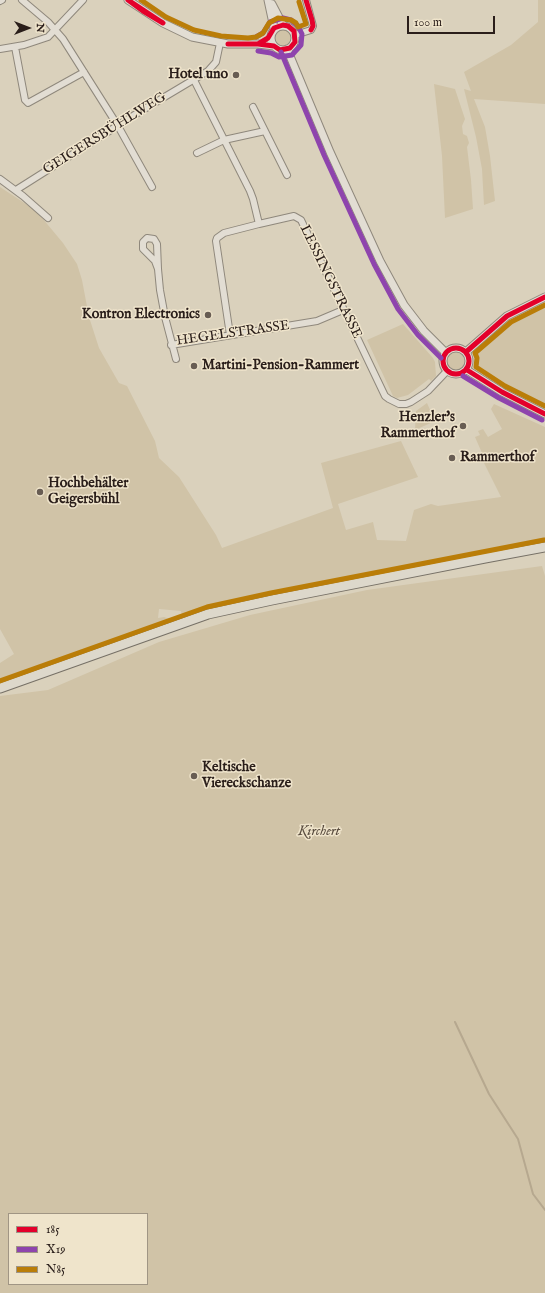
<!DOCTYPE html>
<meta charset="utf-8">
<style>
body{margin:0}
#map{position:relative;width:545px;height:1293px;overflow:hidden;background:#dad1bc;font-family:"IM FELL English",serif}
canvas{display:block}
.legend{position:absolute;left:8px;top:1213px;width:140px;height:72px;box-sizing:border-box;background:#efe4cb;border:1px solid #a09584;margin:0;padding:5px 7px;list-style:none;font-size:12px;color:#2a1e1a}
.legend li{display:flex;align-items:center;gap:8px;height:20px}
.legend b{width:20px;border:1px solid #a09584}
.north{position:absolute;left:8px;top:8px;width:40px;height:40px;-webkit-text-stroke:3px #efe4cb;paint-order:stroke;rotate:90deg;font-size:11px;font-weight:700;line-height:16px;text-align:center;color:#2a1e1a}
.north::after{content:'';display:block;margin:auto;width:14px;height:18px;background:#2a1e1a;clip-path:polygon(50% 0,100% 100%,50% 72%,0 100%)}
.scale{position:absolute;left:407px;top:16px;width:88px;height:18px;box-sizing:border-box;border:2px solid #2a1e1a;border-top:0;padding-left:5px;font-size:12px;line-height:14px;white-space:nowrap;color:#2a1e1a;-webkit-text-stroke:3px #efe4cb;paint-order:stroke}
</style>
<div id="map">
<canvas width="545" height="1293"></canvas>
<ul class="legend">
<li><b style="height:5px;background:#e4002b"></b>185</li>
<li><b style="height:5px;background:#8e44ad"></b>X19</li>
<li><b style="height:5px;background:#ba7d08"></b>N85</li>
</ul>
<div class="north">N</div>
<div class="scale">100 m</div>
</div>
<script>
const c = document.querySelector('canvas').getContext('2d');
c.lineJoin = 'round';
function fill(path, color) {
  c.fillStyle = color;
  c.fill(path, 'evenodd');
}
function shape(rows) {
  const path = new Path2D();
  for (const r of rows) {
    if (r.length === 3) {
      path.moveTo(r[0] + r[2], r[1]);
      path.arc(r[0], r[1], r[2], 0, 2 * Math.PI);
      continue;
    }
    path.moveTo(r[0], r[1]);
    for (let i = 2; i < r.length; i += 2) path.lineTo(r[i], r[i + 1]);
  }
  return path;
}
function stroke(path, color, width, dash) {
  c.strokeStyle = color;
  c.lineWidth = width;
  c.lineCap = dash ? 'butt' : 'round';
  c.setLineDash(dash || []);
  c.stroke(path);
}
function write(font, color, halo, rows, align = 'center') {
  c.font = font + ' "IM FELL English",serif';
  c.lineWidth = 3;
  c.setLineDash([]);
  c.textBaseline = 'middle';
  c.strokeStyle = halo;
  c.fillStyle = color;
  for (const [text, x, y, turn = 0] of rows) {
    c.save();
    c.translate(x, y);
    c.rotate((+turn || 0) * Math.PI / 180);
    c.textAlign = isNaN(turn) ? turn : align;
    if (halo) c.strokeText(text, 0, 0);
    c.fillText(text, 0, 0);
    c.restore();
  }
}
fill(shape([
 [538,0,545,0,545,104,474,99,485,127,490,156,495,201,484,205,482,169,476,137,464,89,471,91,464,72,511,45,538,22],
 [283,37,9],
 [434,84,455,89,465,119,462,126,463,134,467,136,469,143,467,147,471,180,473,209,445,218,442,156],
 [0,187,32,208,43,219,63,243,77,264,82,280,89,317,99,348,119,383,127,386,155,441,159,458,179,477,216,535,222,548,333,508,321,463,401,441,418,477,338,504,346,530,373,522,377,540,406,541,414,510,431,504,438,506,501,497,480,455,482,453,475,437,480,435,478,431,483,429,488,437,502,429,491,409,494,404,545,427,545,544,247,600,183,620,181,611,159,609,158,618,164,617,170,619,172,624,0,684,0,663,14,654,0,629],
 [545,304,545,405,526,397,493,379,476,365,476,358,477,352,482,346,501,328,533,308],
 [403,324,433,358,435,362,436,376,431,381,429,379,408,395,397,398,393,396,367,340],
 [456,361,10],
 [427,403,435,421,415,430,416,411],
 [542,566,545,576,545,1293,0,1293,0,696,48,690,159,642,250,615,367,590],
 [9,1214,147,1214,147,1284,9,1284]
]), '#d0c3a7');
stroke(shape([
 [455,1022,489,1094,518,1139,533,1194,545,1210]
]), '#b6a88f', 2);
const minor = shape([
 [22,0,48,22,63,39,118,126,152,187],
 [0,1,2,0],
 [295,35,311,30,313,26,306,0],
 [15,47,25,100,28,103,84,72],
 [0,49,24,45,48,37,83,0],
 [194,80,250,191,253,199,259,224,294,216,301,220,385,396,389,399,399,404,406,404,411,402,428,391,447,371],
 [253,107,287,175],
 [197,153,224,140,265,131],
 [0,179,23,196,48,218],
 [16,190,136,114,208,71,216,62,220,43],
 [158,269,155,261,143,249,143,242,147,238,154,239,157,244,158,269,160,290,165,317,176,359],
 [230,335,216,241,217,238,224,233,259,224],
 [171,345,317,321,343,310]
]);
const tertiary = shape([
 [128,0,163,23,192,37,228,44,258,44,274,46],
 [268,0,274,28],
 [272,4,283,25],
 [283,38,12],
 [287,49,330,152,380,261,404,305,424,331,446,353],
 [456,361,13],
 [466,352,507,316,545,297],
 [467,370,502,392,545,414]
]);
const primary = shape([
 [0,688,208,614,272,600,485,558,545,547]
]);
stroke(minor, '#8f887c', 8);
stroke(tertiary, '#8f887c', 9);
stroke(primary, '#767066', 11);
stroke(minor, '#e2ddd3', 6);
stroke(tertiary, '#e2ddd3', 7);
stroke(primary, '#ddd8cb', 9);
stroke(shape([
 [128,0,163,23,143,11,128,0],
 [306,0,312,20,313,26,311,30],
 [283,25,288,26,294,31,295,42,290,48,280,50,274,46,258,44,268,38,274,28,283,25],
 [228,44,258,44],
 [456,361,13],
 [466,352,507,316,545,297],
 [467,370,502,392,545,414]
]), '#e4002b', 5);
stroke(shape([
 [256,37,263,33,270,22,283,18,291,20,298,26,302,34,301,45,292,55,279,57,271,53,258,51],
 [281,52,324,155,374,264,398,309,418,335,441,358],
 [463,376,499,398,542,420]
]), '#8e44ad', 5);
stroke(shape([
 [141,0,166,17,194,30,221,36,248,38,256,37,263,33,269,23,278,18,291,20,296,23,298,27,306,24,299,2],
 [545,305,511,322,475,353,477,358,476,367,505,386,545,406],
 [0,681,207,607,271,593,544,540]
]), '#ba7d08', 5);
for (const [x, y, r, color] of [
 [236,75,4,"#685d53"],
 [208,315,4,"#685d53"],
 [194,366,4,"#685d53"],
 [463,426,4,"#685d53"],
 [452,458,4,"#685d53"],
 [40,492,4,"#685d53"],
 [194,776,4,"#685d53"]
]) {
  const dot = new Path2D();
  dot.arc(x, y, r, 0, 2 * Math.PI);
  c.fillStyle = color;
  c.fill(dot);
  stroke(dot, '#efe4cb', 1.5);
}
write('bold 14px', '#2a1e1a', '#efe4cb', [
 ["Hotel uno",228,75,"right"],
 ["Kontron Electronics",200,315,"right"],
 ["Martini-Pension-Rammert",202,366],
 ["Henzler's",455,418,"right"],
 ["Rammerthof",455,434,"right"],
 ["Rammerthof",460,458],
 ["Hochbehälter",48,484],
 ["Geigersbühl",48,500],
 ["Keltische",202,768],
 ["Viereckschanze",202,784]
], 'left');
write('14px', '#2a1e1a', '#efe4cb', [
 ["GEIGERSBÜHLWEG",105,134,-32],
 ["LESSINGSTRASSE",330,282,64],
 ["HEGELSTRASSE",233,334,-8]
]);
write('italic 14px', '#594c3f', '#efe4cb', [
 ["Kirchert",319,832]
]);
</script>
